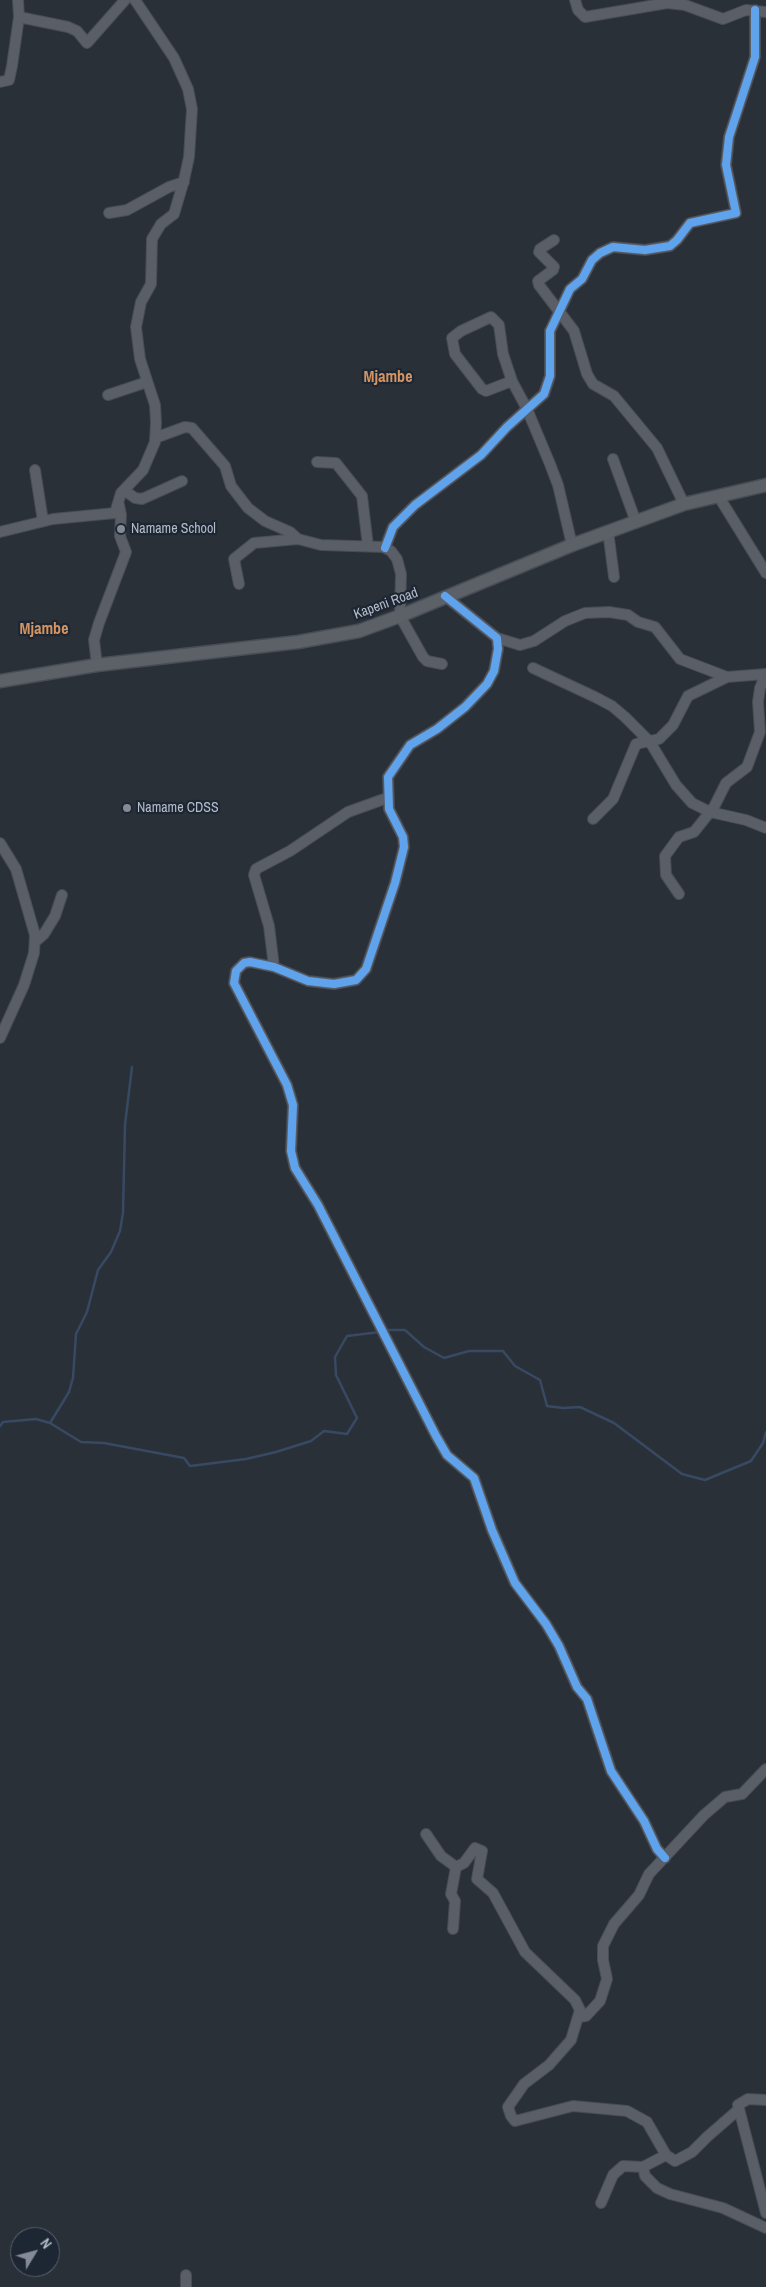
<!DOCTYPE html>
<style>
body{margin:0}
#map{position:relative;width:766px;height:2287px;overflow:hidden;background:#2a3038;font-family:"Archivo Narrow",sans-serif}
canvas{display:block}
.north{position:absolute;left:10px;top:2227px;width:50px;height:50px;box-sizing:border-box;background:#1d2633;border:1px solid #59626f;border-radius:50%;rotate:53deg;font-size:14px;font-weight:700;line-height:20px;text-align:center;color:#b4bcc9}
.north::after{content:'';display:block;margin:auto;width:18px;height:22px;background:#848b96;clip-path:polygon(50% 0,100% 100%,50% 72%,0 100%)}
</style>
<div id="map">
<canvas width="766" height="2287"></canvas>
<div class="north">N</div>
</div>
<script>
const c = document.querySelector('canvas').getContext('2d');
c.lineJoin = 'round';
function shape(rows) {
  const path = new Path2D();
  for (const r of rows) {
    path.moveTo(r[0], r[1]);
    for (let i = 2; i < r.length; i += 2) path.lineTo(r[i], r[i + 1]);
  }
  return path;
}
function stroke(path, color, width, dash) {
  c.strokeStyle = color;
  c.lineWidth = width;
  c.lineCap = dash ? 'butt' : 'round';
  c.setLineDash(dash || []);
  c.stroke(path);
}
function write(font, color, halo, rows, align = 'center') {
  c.font = font + ' "Archivo Narrow",sans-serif';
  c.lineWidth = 4.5;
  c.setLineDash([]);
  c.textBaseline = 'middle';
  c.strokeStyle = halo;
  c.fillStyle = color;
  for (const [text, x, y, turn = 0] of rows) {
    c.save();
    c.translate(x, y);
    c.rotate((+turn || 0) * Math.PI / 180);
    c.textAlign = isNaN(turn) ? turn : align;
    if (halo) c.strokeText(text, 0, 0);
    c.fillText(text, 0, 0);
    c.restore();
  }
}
stroke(shape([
 [385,1330,405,1330,424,1347,444,1358,469,1351,503,1351,515,1366,540,1380,547,1406,563,1408,580,1407,614,1423,682,1474,705,1480,751,1461,763,1443,766,1432],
 [50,1423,81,1442,104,1443,184,1458,190,1466,246,1459,276,1452,311,1441,324,1431,347,1434,357,1418,336,1375,335,1357,347,1336,380,1332],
 [0,1426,3,1422,36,1419,50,1423,69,1392,73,1378,76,1334,87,1312,98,1270,111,1252,120,1231,123,1213,125,1125,132,1067]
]), '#384963', 2.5);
const minor = shape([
 [575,0,578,10,585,17,667,3,685,5,723,19,746,10,766,12],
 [19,17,68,27,77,31,87,43,125,0],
 [0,82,9,80,12,66,19,17,18,0],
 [109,213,127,210,169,187,184,182],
 [554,240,540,249,539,252,554,267,553,270,538,281,539,285,574,331,587,374,593,384,614,396,657,448,684,504],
 [512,381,486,391,482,389,455,354,452,338,461,331,491,317,499,325,503,354,512,381,527,409,550,464,558,485,572,545],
 [108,395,147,382],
 [155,438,185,427,192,428,225,466,231,486,248,508,265,521,290,532,298,539,321,545,383,547,391,551,397,559,401,574,400,616,423,657,427,661,442,664],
 [613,459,636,522],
 [317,462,336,463,362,496,368,546],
 [35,470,43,521],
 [124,490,135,498,142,499,182,481],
 [719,497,766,573],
 [608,531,614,577],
 [0,532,53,519,115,513,121,493,143,470,155,442,156,422,155,405,140,359,136,327,141,302,151,284,152,239,161,224,174,214,184,180,189,157,192,109,188,89,174,58,135,0],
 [385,548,393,527,415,505,481,455,507,427,544,394,550,376,550,331,570,289,582,279,592,260,600,253,613,247,645,250,670,246,677,240,690,223,736,213,726,165,729,137,755,57,755,10],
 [239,584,234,559,254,543,298,539],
 [445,596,497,638,498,649,494,671,487,684,465,707,437,729,410,745,388,777,389,809,403,837,404,847,395,883,366,969,356,980,334,984,308,981,274,967,250,962,244,963,236,971,234,983,287,1085,293,1105,291,1151,295,1168,318,1205,436,1436,447,1455,474,1478,492,1530,515,1583,546,1624,559,1646,577,1687,587,1699,611,1771,644,1821,657,1849,665,1858],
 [497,638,520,645,534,641,565,621,585,613,609,612,628,615,638,622,655,627,680,659,727,677],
 [97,665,94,640,99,623,126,552,120,536,121,515,119,505],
 [533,668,595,697,612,706,625,717,650,742,676,785,692,803,710,812,746,820,766,828],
 [593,819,613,799,636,744,659,739,673,725,688,696,727,677,766,674,760,688,758,702,760,732,747,767,726,783,714,807,694,832,679,837,665,856,666,875,679,894],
 [0,843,16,869,35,935,34,953,24,985,0,1038],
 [35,942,44,934,55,916,62,895],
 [274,967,269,926,254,875,256,869,290,851,348,812,387,798],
 [426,1834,441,1856,456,1867,451,1894,455,1901,453,1929],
 [456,1867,464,1863,475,1848,482,1851,477,1879,493,1893,525,1952,575,2000,580,2010,571,2040,549,2065,524,2084,508,2107,511,2116,515,2121,573,2106,627,2111,647,2122,666,2155,643,2167,623,2166,613,2175,601,2203],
 [579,2017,586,2016,600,2001,607,1979,603,1960,603,1946,614,1924,639,1895,649,1874,704,1815,725,1797,742,1794,766,1769],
 [766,2100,748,2099,738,2105,766,2213],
 [666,2155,675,2161,692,2152,707,2137,738,2110],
 [643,2167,645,2176,657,2188,670,2194,723,2208,766,2228],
 [186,2275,186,2287]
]);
const major = shape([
 [0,681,97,665,298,642,359,631,400,616,572,545,684,504,766,485]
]);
stroke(minor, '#484c53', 12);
stroke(major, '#484c55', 15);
stroke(minor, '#5a5e66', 10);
stroke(major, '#5c6168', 12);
stroke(shape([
 [385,548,393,527,415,505,481,455,507,427,544,394,550,376,550,331,570,289,582,279,592,260,600,253,613,247,645,250,670,246,677,240,690,223,736,213,726,165,729,137,755,57,755,10],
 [445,596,497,638,498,649,494,671,487,684,465,707,437,729,410,745,388,777,389,809,403,837,404,847,395,883,366,969,356,980,334,984,308,981,274,967,250,962,244,963,236,971,234,983,287,1085,293,1105,291,1151,295,1168,318,1205,436,1436,447,1455,474,1478,492,1530,515,1583,546,1624,559,1646,577,1687,587,1699,611,1771,644,1821,657,1849,665,1858]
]), '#60a3ed', 8);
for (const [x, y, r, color] of [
 [121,529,5,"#848b96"],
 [127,808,5,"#848b96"]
]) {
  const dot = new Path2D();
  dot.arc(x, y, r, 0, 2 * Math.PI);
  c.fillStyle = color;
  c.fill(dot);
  stroke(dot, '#1d2633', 2);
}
write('14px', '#b4bcc9', '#1d2633', [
 ["Namame School",131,529],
 ["Namame CDSS",137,808]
], 'left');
write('14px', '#b4bcc9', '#1d2633', [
 ["Kapeni Road",386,604,-20]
]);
write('bold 16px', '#d59563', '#1d2633', [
 ["Mjambe",388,378],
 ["Mjambe",44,630]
]);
</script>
